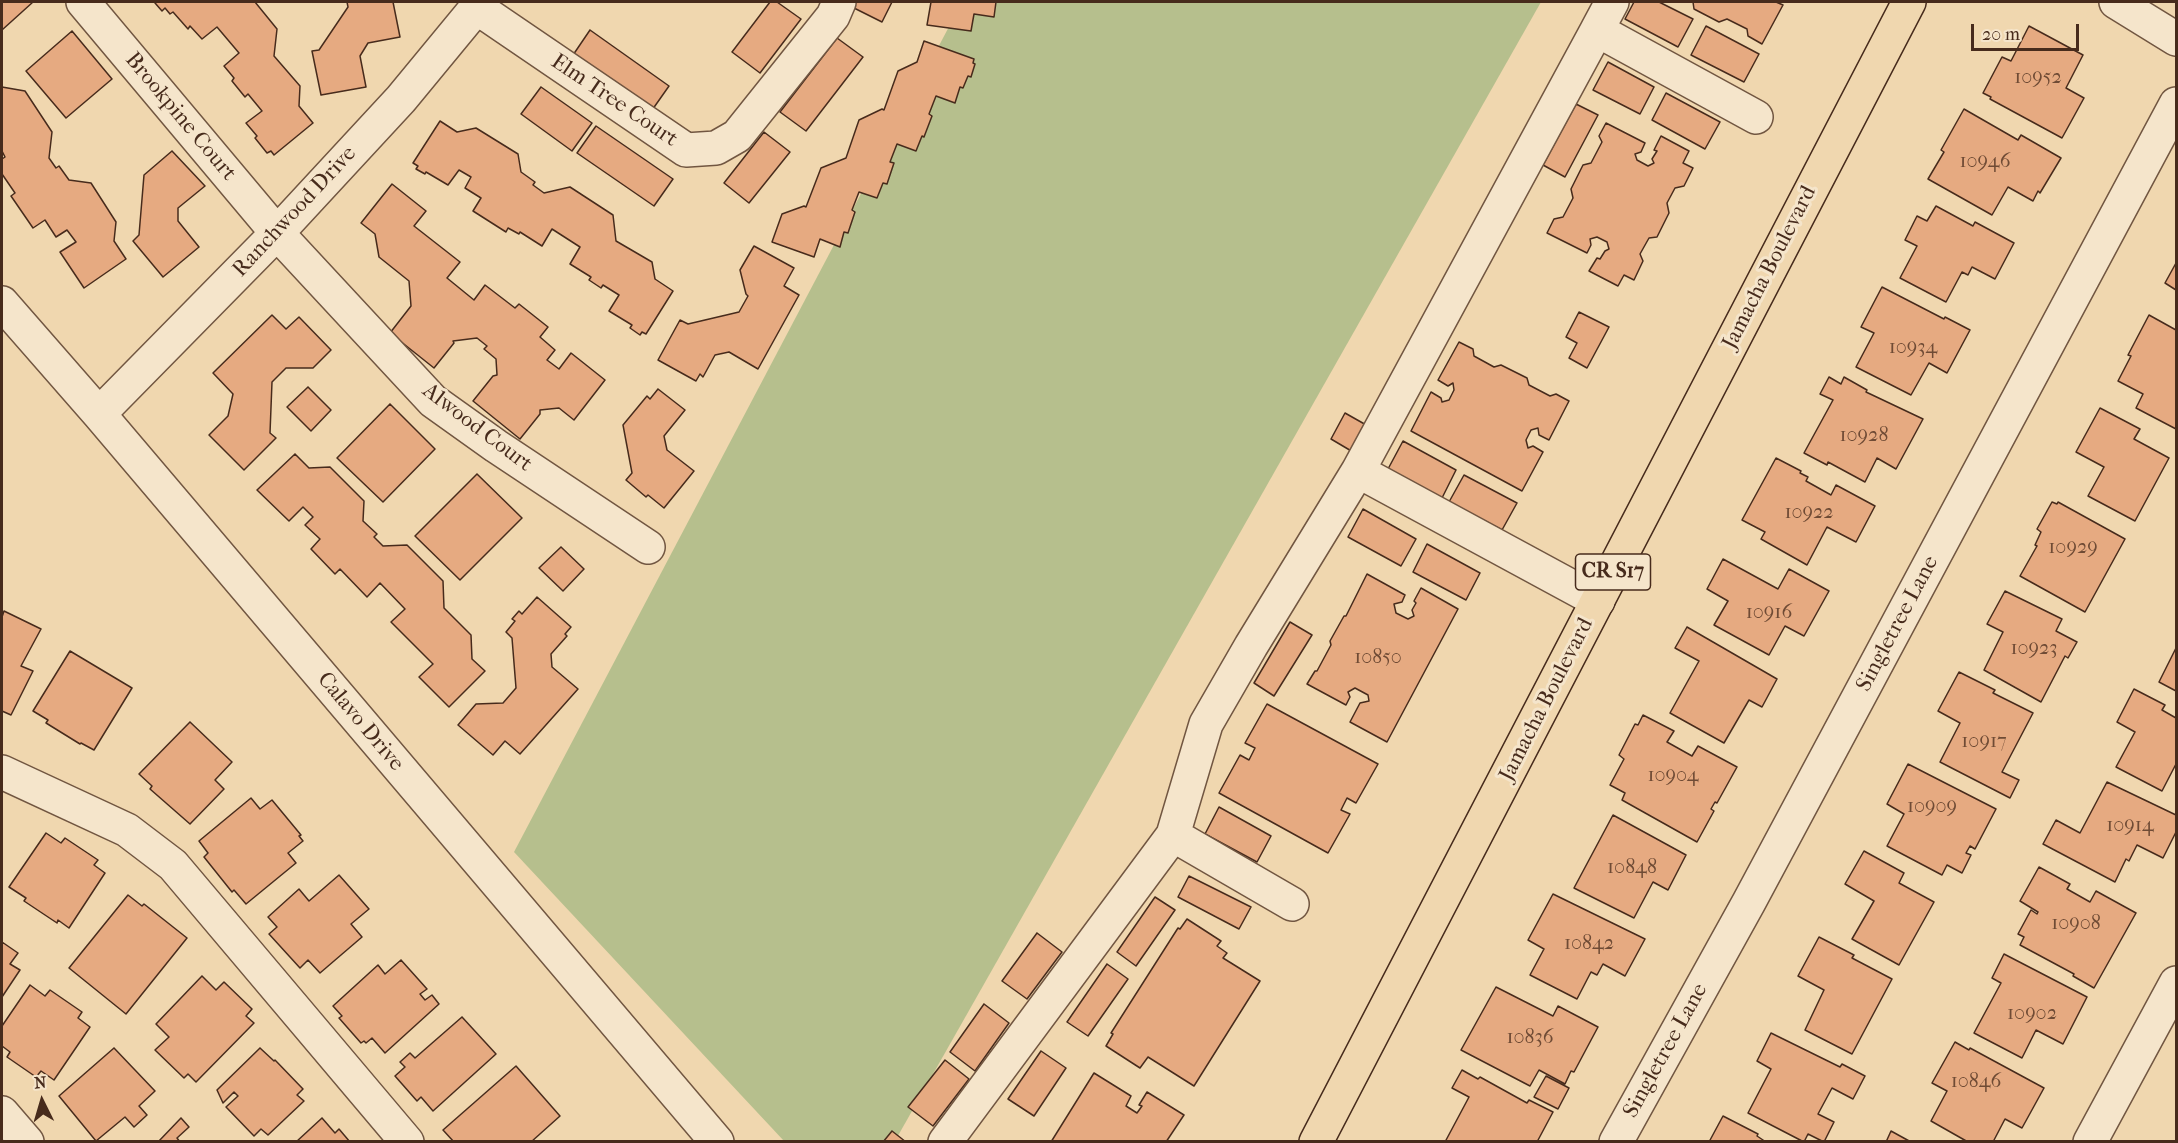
<!DOCTYPE html>
<style>
body{margin:0}
#map{position:relative;width:2178px;height:1143px;overflow:hidden;background:#f0d7af;font-family:"IM FELL French Canon",serif}
canvas{display:block}
.frame{position:absolute;inset:0;border:3px solid #472b1c;pointer-events:none}
.north{position:absolute;left:12px;top:1071px;width:60px;height:60px;-webkit-text-stroke:4px #f5e5cb;paint-order:stroke;rotate:355deg;font-size:16px;font-weight:700;line-height:24px;text-align:center;color:#472b1c}
.north::after{content:'';display:block;margin:auto;width:21px;height:27px;background:#472b1c;clip-path:polygon(50% 0,100% 100%,50% 72%,0 100%)}
.scale{position:absolute;left:1971px;top:24px;width:108px;height:27px;box-sizing:border-box;border:3px solid #472b1c;border-top:0;padding-left:8px;font-size:18px;line-height:21px;white-space:nowrap;color:#472b1c;-webkit-text-stroke:4px #f5e5cb;paint-order:stroke}
</style>
<div id="map">
<canvas width="2178" height="1143"></canvas>
<div class="frame"></div>
<div class="north">N</div>
<div class="scale">20 m</div>
</div>
<script>
const c = document.querySelector('canvas').getContext('2d');
c.lineJoin = 'round';
function fill(path, color) {
  c.fillStyle = color;
  c.fill(path, 'evenodd');
}
function shape(rows) {
  const path = new Path2D();
  for (const r of rows) {
    path.moveTo(r[0], r[1]);
    for (let i = 2; i < r.length; i += 2) path.lineTo(r[i], r[i + 1]);
  }
  return path;
}
function stroke(path, color, width, dash) {
  c.strokeStyle = color;
  c.lineWidth = width;
  c.lineCap = dash ? 'butt' : 'round';
  c.setLineDash(dash || []);
  c.stroke(path);
}
function write(font, color, halo, rows, align = 'center') {
  c.font = font + ' "IM FELL French Canon",serif';
  c.lineWidth = 6;
  c.setLineDash([]);
  c.textBaseline = 'middle';
  c.strokeStyle = halo;
  c.fillStyle = color;
  for (const [text, x, y, turn = 0] of rows) {
    c.save();
    c.translate(x, y);
    c.rotate((+turn || 0) * Math.PI / 180);
    c.textAlign = isNaN(turn) ? turn : align;
    if (halo) c.strokeText(text, 0, 0);
    c.fillText(text, 0, 0);
    c.restore();
  }
}
fill(shape([
 [962,2,1541,2,895,1141,784,1141,514,852]
]), '#b6bf8d');
const building = shape([
 [2,2,33,2,2,30,2,2],
 [157,2,255,2,277,29,274,56,300,86,299,106,313,123,274,155,271,151,267,153,255,138,257,136,246,123,262,111,248,94,245,97,232,81,234,78,224,66,239,53,217,27,202,39,190,26,188,29,173,12,170,14,165,8,162,11,155,3,157,2],
 [347,2,393,2,400,37,368,43,360,56,366,87,321,95,312,51,319,50,348,7,347,2],
 [770,2,777,2,801,19,760,73,732,52,770,2],
 [855,2,892,2,882,22,852,7,855,2],
 [931,2,996,2,994,17,974,14,971,31,927,25,931,2],
 [1634,2,1659,2,1693,19,1678,47,1625,19,1634,2],
 [1693,2,1776,2,1783,5,1762,44,1748,36,1747,29,1727,19,1719,22,1694,9,1693,2],
 [1706,26,1759,54,1744,82,1691,55,1706,26],
 [2029,26,2083,55,2066,88,2084,98,2062,138,1990,99,1991,97,1983,93,2002,57,2011,61,2029,26],
 [590,30,669,86,650,113,571,58,590,30],
 [72,31,112,79,66,118,26,71,72,31],
 [837,38,863,57,806,131,780,112,837,38],
 [924,41,974,59,973,63,975,64,971,77,968,76,963,88,960,87,955,103,936,96,929,114,932,116,924,137,922,136,916,151,897,144,890,162,894,163,887,184,883,183,877,198,859,192,852,210,855,212,848,233,844,232,840,247,820,239,814,257,772,242,782,214,804,206,806,207,821,168,846,158,859,120,882,109,884,110,898,71,917,62,924,41],
 [1608,62,1654,87,1640,114,1593,90,1608,62],
 [2,87,25,91,52,132,49,158,56,168,59,166,69,180,91,183,116,222,114,241,126,259,84,288,60,252,76,242,67,230,56,237,45,220,33,228,11,196,15,193,2,174,2,159,5,157,2,151,2,87],
 [541,87,592,123,572,151,521,114,541,87],
 [1666,93,1720,122,1705,149,1652,120,1666,93],
 [1576,104,1598,115,1565,177,1543,165,1576,104],
 [1964,109,2018,140,2021,135,2061,158,2040,193,2038,191,2033,201,2008,187,1992,215,1928,179,1944,152,1941,150,1964,109],
 [440,121,457,132,476,128,518,154,521,172,535,182,533,185,544,193,570,187,613,215,616,241,652,262,655,279,673,291,646,334,642,332,640,335,630,328,632,325,609,311,619,295,603,285,601,288,589,280,591,277,570,264,580,247,552,229,542,246,520,232,519,234,508,228,506,232,473,211,481,198,465,188,471,177,459,170,448,185,426,172,425,174,416,169,418,166,413,163,440,121],
 [1606,123,1645,143,1641,152,1635,154,1637,160,1648,166,1654,163,1652,159,1657,151,1654,150,1661,136,1689,151,1683,163,1693,168,1684,186,1675,188,1667,203,1669,213,1657,237,1649,238,1640,254,1643,261,1634,280,1624,275,1618,286,1589,271,1597,258,1600,259,1605,251,1609,249,1607,242,1597,237,1590,239,1591,245,1587,253,1547,233,1554,219,1563,217,1573,198,1571,189,1583,165,1591,163,1602,142,1599,136,1606,123],
 [596,126,673,179,654,206,577,153,596,126],
 [764,132,790,152,749,203,724,183,764,132],
 [172,151,205,186,178,208,178,221,199,247,163,277,133,241,139,235,144,175,172,151],
 [392,184,426,211,414,226,460,262,447,278,474,300,485,285,515,308,519,304,548,327,540,337,555,350,547,360,559,369,571,353,605,380,574,420,559,408,540,410,540,414,520,439,473,401,493,376,497,375,496,359,484,349,487,346,477,338,453,341,454,343,434,368,390,333,411,306,409,281,379,257,375,234,361,223,392,184],
 [1936,206,1973,226,1975,222,2014,243,1995,279,1972,267,1968,275,1962,272,1946,302,1900,278,1917,246,1905,240,1917,216,1927,221,1936,206],
 [754,246,794,268,784,286,799,295,758,369,729,352,715,355,703,377,700,374,696,381,658,360,680,320,688,324,739,312,748,296,746,294,740,270,754,246],
 [2176,263,2176,290,2165,283,2176,263],
 [1882,287,1944,319,1945,317,1970,330,1947,373,1929,363,1911,395,1856,367,1874,333,1861,327,1882,287],
 [1579,312,1609,327,1587,368,1569,358,1577,343,1566,337,1579,312],
 [272,315,286,329,299,317,331,350,313,368,286,368,272,382,270,433,276,438,244,470,209,435,228,416,233,394,213,373,272,315],
 [2149,315,2176,330,2176,429,2136,408,2143,394,2118,381,2131,356,2128,355,2149,315],
 [1459,342,1473,349,1474,356,1494,367,1501,365,1527,378,1529,385,1550,396,1556,394,1569,401,1549,440,1539,435,1538,428,1531,430,1526,440,1528,448,1533,446,1543,452,1522,491,1411,431,1431,392,1441,398,1442,402,1449,400,1454,390,1453,383,1448,386,1438,380,1459,342],
 [1829,377,1841,384,1844,377,1867,390,1866,392,1923,419,1896,469,1877,458,1865,482,1828,462,1827,465,1804,453,1833,400,1820,394,1829,377],
 [308,387,331,410,311,431,287,407,308,387],
 [658,389,685,410,664,436,667,450,694,471,664,508,648,495,646,497,626,480,632,473,623,425,647,396,650,399,658,389],
 [390,404,435,449,383,502,337,458,390,404],
 [2100,408,2140,429,2134,439,2169,458,2135,521,2088,496,2104,467,2076,452,2100,408],
 [1345,413,1368,426,1353,452,1331,439,1345,413],
 [1403,441,1456,470,1442,498,1388,469,1403,441],
 [295,454,309,468,330,467,364,501,363,521,377,534,374,537,383,546,407,545,443,581,444,608,471,635,472,659,485,671,449,707,419,677,433,664,391,622,405,609,380,583,367,597,340,569,335,574,311,549,320,539,305,525,313,517,303,507,289,521,257,490,295,454],
 [1776,458,1801,471,1800,473,1808,477,1806,481,1831,495,1836,485,1875,506,1856,542,1827,527,1807,565,1761,539,1765,532,1742,520,1776,458],
 [477,474,522,518,460,580,415,536,477,474],
 [1464,475,1517,503,1502,530,1449,502,1464,475],
 [2052,502,2057,504,2058,502,2125,539,2085,612,2020,576,2037,546,2035,545,2041,532,2037,529,2052,502],
 [1363,509,1416,539,1401,566,1348,537,1363,509],
 [1427,544,1480,573,1466,600,1413,572,1427,544],
 [561,547,584,569,563,591,539,568,561,547],
 [1723,559,1778,589,1789,569,1829,591,1804,636,1785,626,1769,655,1714,625,1728,601,1707,589,1723,559],
 [1367,574,1405,595,1402,602,1394,604,1396,613,1408,619,1414,616,1412,610,1416,603,1414,601,1421,588,1458,609,1387,742,1350,722,1360,703,1369,701,1368,695,1355,688,1348,692,1350,697,1346,705,1307,684,1315,671,1317,671,1331,645,1330,641,1344,616,1346,616,1367,574],
 [2005,591,2062,619,2056,631,2077,642,2068,658,2065,656,2041,702,1984,670,2003,632,1987,624,2005,591],
 [537,597,571,627,565,634,567,636,551,654,552,667,578,689,520,754,505,741,493,755,458,725,476,704,503,703,516,688,512,638,506,632,515,621,512,619,519,611,522,614,537,597],
 [4,611,41,629,21,666,33,671,11,715,2,711,2,617,4,611],
 [1290,622,1312,635,1274,696,1254,683,1290,622],
 [1687,627,1777,679,1762,707,1749,700,1724,743,1670,713,1699,661,1675,648,1687,627],
 [2176,648,2176,691,2159,682,2176,648],
 [70,651,132,688,94,750,81,743,80,744,46,723,48,720,33,711,70,651],
 [1959,672,1995,690,1993,693,2033,713,2002,772,2019,780,2010,798,1940,762,1960,723,1938,711,1959,672],
 [2134,689,2165,705,2162,710,2176,718,2176,764,2162,791,2116,767,2135,732,2117,722,2134,689],
 [1267,704,1378,764,1356,803,1347,798,1341,810,1350,814,1328,853,1219,793,1240,755,1249,760,1255,748,1245,743,1267,704],
 [1643,715,1674,731,1667,742,1692,756,1698,746,1737,767,1717,803,1715,802,1711,809,1714,811,1697,842,1622,800,1625,793,1610,785,1624,759,1619,755,1635,724,1638,725,1643,715],
 [190,722,232,762,215,780,224,789,190,824,150,789,152,786,139,774,190,722],
 [1908,764,1996,809,1975,849,1970,846,1966,853,1971,855,1962,873,1947,865,1942,875,1887,846,1904,814,1887,804,1908,764],
 [2107,782,2176,815,2176,832,2163,858,2137,845,2129,861,2126,859,2115,882,2043,844,2056,820,2080,833,2107,782],
 [251,798,260,809,272,800,301,835,299,836,303,841,288,853,296,863,246,904,234,890,232,892,204,857,208,853,199,841,251,798],
 [1219,807,1271,836,1257,862,1205,834,1219,807],
 [1613,815,1686,855,1668,890,1653,882,1634,918,1574,888,1613,815],
 [46,833,61,843,65,838,98,860,94,865,105,873,69,928,58,920,57,923,24,901,26,898,9,887,46,833],
 [1864,851,1904,873,1899,883,1934,902,1899,965,1852,939,1874,901,1845,884,1864,851],
 [2039,867,2070,884,2067,889,2090,902,2096,891,2136,913,2094,988,2073,976,2074,974,2020,945,2024,937,2018,934,2031,910,2037,914,2038,912,2020,901,2039,867],
 [339,875,369,909,351,924,362,937,320,973,308,960,300,968,269,934,277,927,268,917,299,889,309,901,339,875],
 [1189,876,1251,907,1239,929,1178,897,1189,876],
 [1553,894,1645,939,1625,976,1603,964,1597,975,1591,972,1577,999,1530,975,1544,949,1528,940,1553,894],
 [128,895,142,906,144,904,187,938,126,1014,69,968,128,895],
 [1155,897,1175,910,1136,966,1117,952,1155,897],
 [1187,919,1221,941,1217,946,1227,953,1223,958,1260,981,1194,1086,1148,1057,1140,1068,1106,1046,1113,1034,1111,1033,1178,928,1180,929,1187,919],
 [1037,933,1062,952,1027,999,1002,981,1037,933],
 [1819,937,1854,955,1852,958,1892,979,1852,1054,1805,1030,1824,990,1798,976,1819,937],
 [2,942,18,953,10,964,20,970,2,997,2,942],
 [2004,954,2087,997,2063,1044,2036,1030,2022,1058,1974,1033,2001,983,1992,978,2004,954],
 [401,960,427,989,420,994,425,1000,432,995,439,1004,385,1053,372,1038,366,1043,364,1041,361,1043,339,1018,342,1016,333,1006,378,965,385,974,401,960],
 [1107,964,1128,979,1088,1036,1067,1022,1107,964],
 [202,976,216,990,224,982,252,1009,246,1016,254,1023,196,1082,188,1074,184,1078,155,1050,169,1037,156,1024,202,976],
 [30,985,45,996,50,990,82,1012,78,1018,90,1027,54,1080,41,1071,36,1077,7,1057,10,1052,2,1046,2,1026,30,985],
 [1496,987,1553,1016,1558,1006,1598,1027,1574,1072,1571,1071,1565,1084,1539,1070,1530,1086,1461,1050,1496,987],
 [984,1004,1009,1023,975,1071,950,1052,984,1004],
 [462,1017,496,1054,433,1111,421,1097,417,1101,395,1076,405,1067,400,1062,410,1053,415,1058,462,1017],
 [1771,1033,1840,1067,1842,1064,1865,1076,1853,1099,1832,1088,1818,1114,1834,1122,1824,1142,1808,1134,1804,1142,1748,1113,1771,1069,1757,1061,1771,1033],
 [1955,1042,1969,1050,1970,1048,2044,1088,2022,1128,2005,1119,1993,1142,1968,1142,1931,1121,1947,1091,1932,1083,1955,1042],
 [114,1048,155,1091,139,1106,147,1115,134,1127,125,1117,96,1141,59,1096,114,1048],
 [260,1048,274,1061,275,1060,303,1089,297,1095,304,1101,268,1135,261,1129,254,1136,226,1107,238,1096,234,1092,223,1103,217,1090,260,1048],
 [1041,1051,1066,1068,1034,1116,1008,1099,1041,1051],
 [945,1060,969,1079,933,1126,908,1107,945,1060],
 [516,1066,560,1116,531,1142,454,1142,443,1130,516,1066],
 [1462,1070,1478,1079,1480,1077,1527,1103,1529,1100,1553,1112,1537,1142,1445,1142,1469,1097,1452,1088,1462,1070],
 [1094,1073,1131,1096,1126,1106,1137,1113,1142,1106,1139,1105,1147,1092,1184,1115,1166,1142,1051,1142,1094,1073],
 [1546,1076,1569,1088,1558,1109,1534,1097,1546,1076],
 [1723,1116,1758,1134,1757,1136,1766,1142,1709,1142,1723,1116],
 [181,1118,189,1127,177,1138,180,1142,158,1142,181,1118],
 [322,1118,335,1133,339,1129,350,1142,296,1142,322,1118],
 [892,1131,906,1142,883,1142,892,1131],
 [1891,1131,1911,1142,1886,1142,1891,1131]
]);
fill(building, '#e6aa81');
stroke(building, '#472b1c', 1.5);
const minor = shape([
 [83,2,277,233,433,401,496,446,648,547],
 [2116,2,2176,39],
 [476,7,686,150,716,148,737,136,833,16,839,2],
 [1597,30,1612,2],
 [2,303,99,414,717,1142],
 [99,414,277,233,401,99,481,2],
 [1358,471,1597,30,1756,117],
 [2,772,127,830,173,865,407,1142],
 [1173,835,1206,724,1251,646,1358,471,1598,601],
 [2,1113,27,1142],
 [945,1142,1173,835,1292,904],
 [1616,1142,1749,902,2176,104],
 [2090,1142,2176,983]
]);
const major = shape([
 [1316,1142,1909,2]
]);
stroke(minor, '#715641', 36);
stroke(major, '#472b1c', 36);
stroke(minor, '#f5e5cb', 33);
stroke(major, '#f0d7af', 33);
write('20px', '#6f4b35', null, [
 ["10952",2038,78],
 ["10946",1985,162],
 ["10934",1913,348],
 ["10928",1864,436],
 ["10922",1809,513],
 ["10929",2073,548],
 ["10916",1769,613],
 ["10923",2034,649],
 ["10850",1378,658],
 ["10917",1984,742],
 ["10904",1673,776],
 ["10909",1932,807],
 ["10914",2130,826],
 ["10848",1632,868],
 ["10908",2076,924],
 ["10842",1589,944],
 ["10902",2032,1014],
 ["10836",1530,1038],
 ["10846",1976,1082]
]);
for (const [x, y, w] of [
 [1613,572,75]
]) {
  const box = new Path2D();
  box.roundRect(x - w / 2, y - 18, w, 36, 4.5);
  c.fillStyle = '#f5e5cb';
  c.fill(box);
  stroke(box, '#472b1c', 1.5);
}
write('bold 21px', '#472b1c', null, [
 ["CR S17",1613,572]
]);
write('22px', '#472b1c', '#f5e5cb', [
 ["Elm Tree Court",614,101,34],
 ["Brookpine Court",180,117,50],
 ["Ranchwood Drive",295,212,-47],
 ["Jamacha Boulevard",1770,268,-63],
 ["Alwood Court",477,428,37],
 ["Singletree Lane",1898,624,-62],
 ["Jamacha Boulevard",1547,700,-63],
 ["Calavo Drive",360,722,50],
 ["Singletree Lane",1666,1051,-61]
]);
</script>
